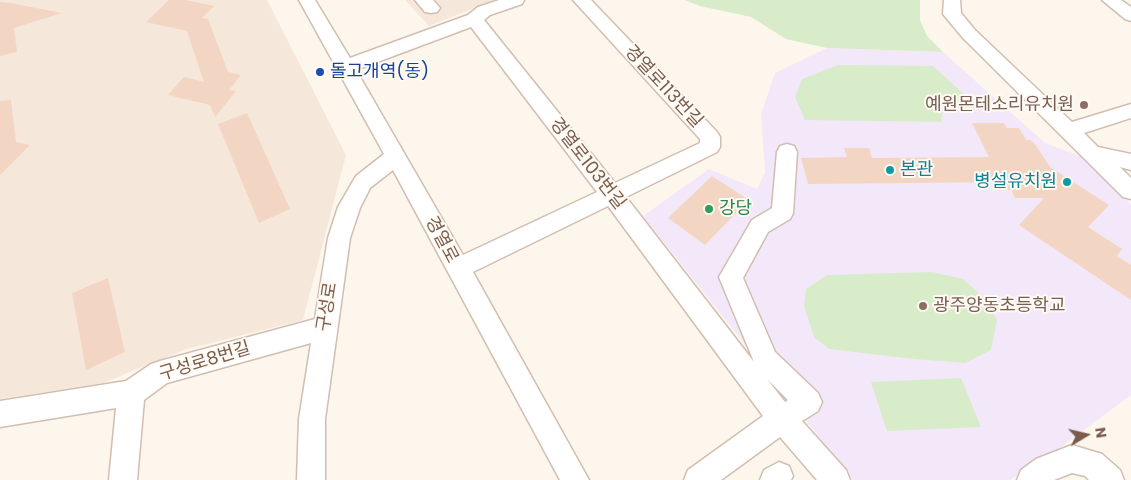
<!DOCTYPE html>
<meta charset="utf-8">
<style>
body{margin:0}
#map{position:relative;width:1131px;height:480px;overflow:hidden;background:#fdf6ec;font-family:Poppins,sans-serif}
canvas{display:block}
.north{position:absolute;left:1061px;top:410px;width:50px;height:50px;-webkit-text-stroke:4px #fffaf3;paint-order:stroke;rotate:81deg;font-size:14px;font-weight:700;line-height:20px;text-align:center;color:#7a5c4d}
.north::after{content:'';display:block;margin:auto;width:18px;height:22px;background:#7a5c4d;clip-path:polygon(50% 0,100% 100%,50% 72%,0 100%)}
</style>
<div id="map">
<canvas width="1131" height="480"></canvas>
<div class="north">N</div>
</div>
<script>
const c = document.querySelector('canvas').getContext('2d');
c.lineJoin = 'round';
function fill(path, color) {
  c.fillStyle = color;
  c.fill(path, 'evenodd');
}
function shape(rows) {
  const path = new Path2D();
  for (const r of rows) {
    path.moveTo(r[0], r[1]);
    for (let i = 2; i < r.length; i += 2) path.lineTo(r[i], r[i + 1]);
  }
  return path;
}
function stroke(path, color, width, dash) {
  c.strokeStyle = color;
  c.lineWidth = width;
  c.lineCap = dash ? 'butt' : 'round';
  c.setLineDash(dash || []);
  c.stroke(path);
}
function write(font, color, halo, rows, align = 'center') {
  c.font = font + ' Poppins,"Noto Sans KR",sans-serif';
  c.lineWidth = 4;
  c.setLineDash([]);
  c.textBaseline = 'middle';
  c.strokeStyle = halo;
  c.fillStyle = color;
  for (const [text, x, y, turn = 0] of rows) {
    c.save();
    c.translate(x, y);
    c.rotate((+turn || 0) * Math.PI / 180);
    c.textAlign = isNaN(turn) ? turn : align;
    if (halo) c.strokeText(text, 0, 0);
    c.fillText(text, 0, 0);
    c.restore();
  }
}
fill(shape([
 [0,0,267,0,346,155,303,320,187,349,103,383,0,399],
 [405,0,494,0,429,26]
]), '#f5e8da');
fill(shape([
 [827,48,943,52,1045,143,1083,157,1131,204,1131,395,1064,445,1010,480,853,480,643,216,709,169,757,189,765,172,761,114,775,73]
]), '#f3e8fa');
fill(shape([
 [685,0,920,0,920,20,927,36,943,52,827,48,786,39,751,17,700,6],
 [838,65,933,66,980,109,943,106,941,122,805,120,795,97,802,79],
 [932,272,963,279,983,297,997,320,991,350,965,363,914,359,829,349,814,337,804,306,806,289,827,275],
 [961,378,981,427,887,431,871,382]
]), '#d8ecc9');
fill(shape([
 [169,0,186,0,214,6,202,18,208,19,228,72,241,75,229,90,236,91,215,117,210,105,168,95,184,77,204,82,187,31,146,22],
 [0,2,11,3,62,13,14,28,17,52,0,56],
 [11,100,16,142,30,145,0,175,0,101],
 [247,113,290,209,259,223,218,124],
 [972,123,1004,123,1007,128,1019,128,1026,140,1030,140,1035,144,1050,167,1109,205,1088,227,1122,249,1117,256,1131,265,1131,300,1019,225,1044,198,1015,198,1011,190,1007,190,1003,182,808,184,801,158,847,157,844,148,869,148,872,158,989,157],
 [712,176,749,200,705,245,668,218],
 [108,278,125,352,86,370,72,293]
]), '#f3d5c3');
const minor = shape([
 [299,0,315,0,350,58,468,15,478,7,499,0,524,0,522,4,490,15,484,20,615,183,700,143,700,139,573,0,591,0,717,132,720,137,720,147,717,152,626,197,754,362,719,277,752,220,772,208,777,152,780,146,787,144,794,146,797,152,793,213,790,219,768,232,743,278,775,352,818,393,822,402,818,411,802,421,846,470,850,480,817,480,780,437,721,480,684,480,688,470,763,416,608,206,473,272,589,480,560,480,393,170,370,188,360,208,350,238,325,419,325,480,297,480,299,419,311,343,167,383,144,400,137,480,109,480,116,408,0,427,0,401,126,381,151,364,160,361,315,319,328,238,338,207,356,176,384,154,299,0],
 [471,27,597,192,463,255,356,70,471,27],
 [767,379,788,400,785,402,767,379],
 [415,0,433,0,440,8,437,12,431,13,425,12,415,0],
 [944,0,960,0,961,13,975,30,1072,122,1131,104,1131,118,1084,133,1098,147,1131,154,1131,170,1120,167,1131,178,1131,199,1123,197,963,38,943,14,944,0],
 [1102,0,1121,0,1131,7,1131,21,1125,19,1102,0],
 [1072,445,1102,454,1120,470,1124,480,1089,480,1085,476,1072,473,1054,480,1017,480,1021,470,1036,459,1072,445],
 [779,462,789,466,793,476,791,480,760,480,764,470,779,462]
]);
stroke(minor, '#d1beb0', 3);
fill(minor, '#fff');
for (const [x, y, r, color] of [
 [320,72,5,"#1a4fb4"],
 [1084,105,5,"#8d6e63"],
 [890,170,5,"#0f9aa8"],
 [1067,182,5,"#0f9aa8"],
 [709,209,5,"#2e9e5b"],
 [923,306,5,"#8d6e63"]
]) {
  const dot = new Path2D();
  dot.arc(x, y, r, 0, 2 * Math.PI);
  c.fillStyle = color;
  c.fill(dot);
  stroke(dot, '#fffaf3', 2);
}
write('18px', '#164399', '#fffaf3', [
 ["돌고개역(동)",330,72]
], 'left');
write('18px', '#7a5c4d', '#fffaf3', [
 ["경열로113번길",663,87,47],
 ["경열로103번길",587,164,52],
 ["경열로",441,240,62],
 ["구성로",328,307,-81],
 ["구성로8번길",205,362,-17]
]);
write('18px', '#785e54', '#fffaf3', [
 ["예원몬테소리유치원",1074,105],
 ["광주양동초등학교",933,306,"left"]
], 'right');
write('18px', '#0d838f', '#fffaf3', [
 ["본관",900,170],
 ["병설유치원",1057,182,"right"]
], 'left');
write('18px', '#27864d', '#fffaf3', [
 ["강당",719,209]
], 'left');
</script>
